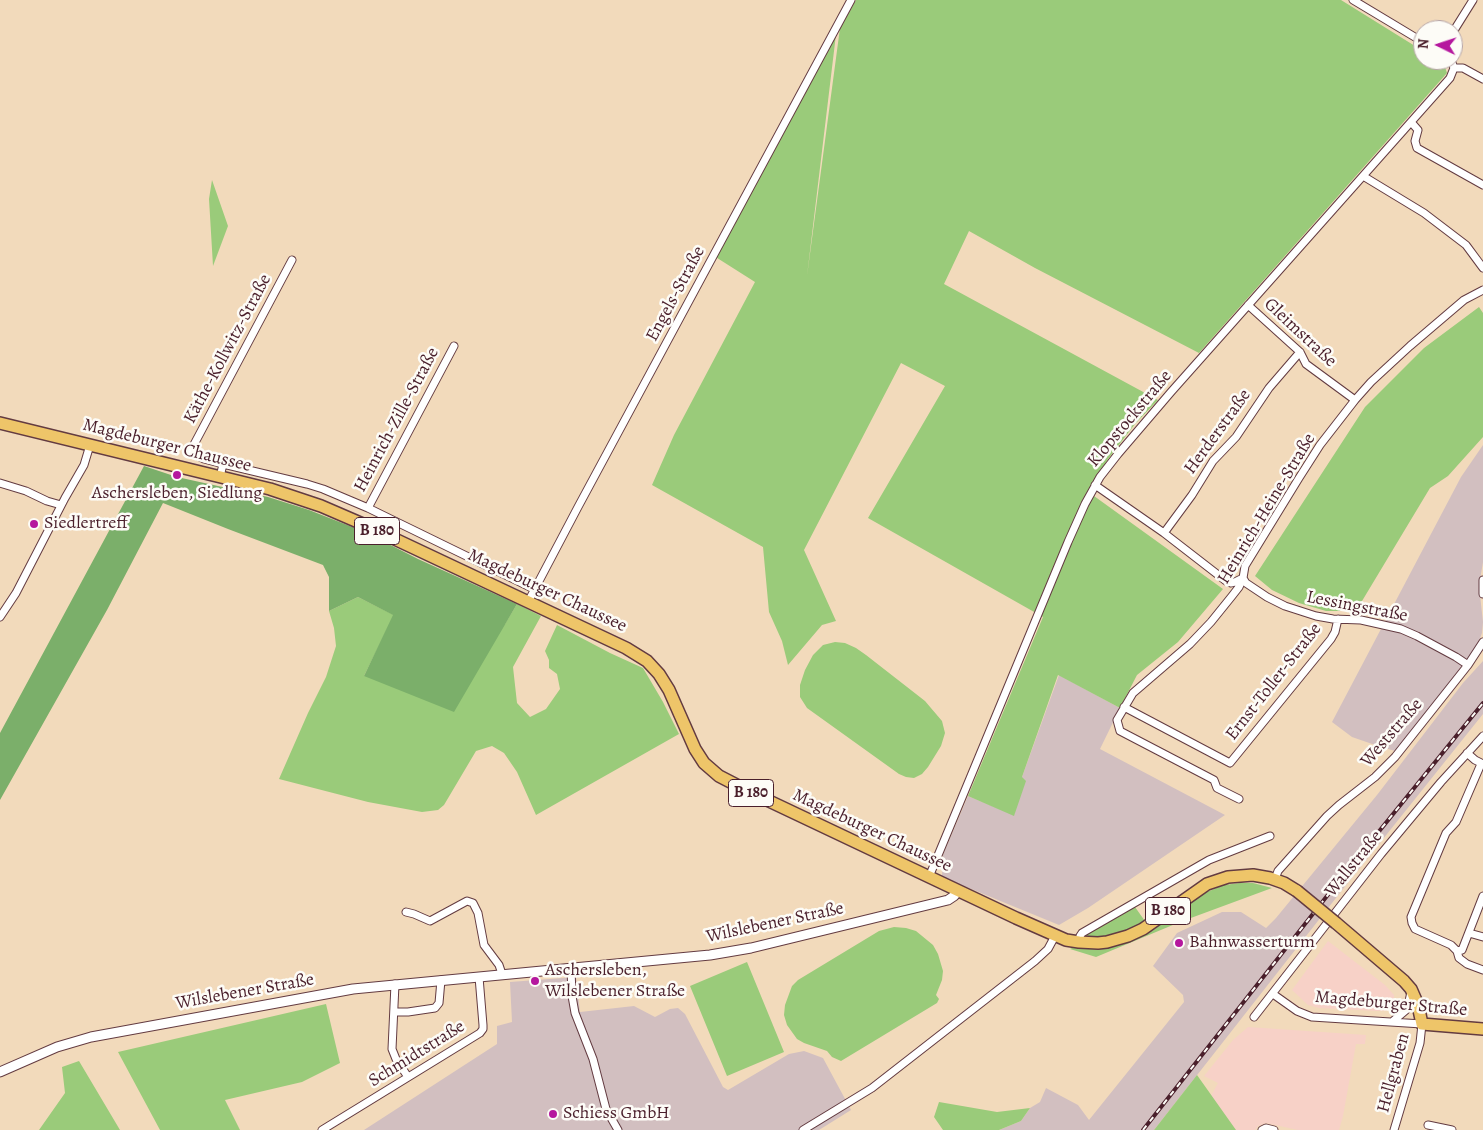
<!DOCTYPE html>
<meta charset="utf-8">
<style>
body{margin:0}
#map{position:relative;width:1483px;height:1130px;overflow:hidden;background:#f2dabb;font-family:Alegreya,serif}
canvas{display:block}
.north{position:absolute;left:1413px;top:20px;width:50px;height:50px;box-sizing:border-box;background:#fdfcf7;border:1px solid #b5a4a5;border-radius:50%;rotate:274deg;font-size:14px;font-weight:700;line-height:20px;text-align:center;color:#4a1f2b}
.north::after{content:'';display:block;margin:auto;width:18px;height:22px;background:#b5179e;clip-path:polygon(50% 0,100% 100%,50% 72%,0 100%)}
</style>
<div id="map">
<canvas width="1483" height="1130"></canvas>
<div class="north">N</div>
</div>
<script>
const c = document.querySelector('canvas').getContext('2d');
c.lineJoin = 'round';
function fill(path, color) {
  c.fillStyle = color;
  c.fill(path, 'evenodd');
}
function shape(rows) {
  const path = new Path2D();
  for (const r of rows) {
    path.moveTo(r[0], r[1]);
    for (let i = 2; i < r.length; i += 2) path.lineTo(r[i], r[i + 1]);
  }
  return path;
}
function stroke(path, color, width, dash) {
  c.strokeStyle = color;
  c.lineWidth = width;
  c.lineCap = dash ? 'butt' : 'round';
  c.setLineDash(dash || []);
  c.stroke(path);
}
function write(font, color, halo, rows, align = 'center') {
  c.font = font + ' Alegreya,serif';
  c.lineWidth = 5;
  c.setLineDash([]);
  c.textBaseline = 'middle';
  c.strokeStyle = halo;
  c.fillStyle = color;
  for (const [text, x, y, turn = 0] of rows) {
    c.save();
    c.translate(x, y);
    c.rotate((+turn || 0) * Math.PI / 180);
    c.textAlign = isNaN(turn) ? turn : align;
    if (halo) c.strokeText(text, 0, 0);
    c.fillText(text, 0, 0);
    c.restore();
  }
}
fill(shape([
 [1328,941,1385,985,1394,995,1394,1005,1391,1010,1377,1011,1319,1008,1308,1005,1292,990],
 [1248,1027,1366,1035,1365,1044,1356,1044,1343,1116,1339,1130,1298,1130,1266,1123,1258,1126,1255,1130,1229,1130,1206,1105,1218,1083,1204,1076,1233,1040]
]), '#f7d1c7');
fill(shape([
 [1483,445,1483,562,1479,586,1483,622,1482,633,1478,644,1465,663,1395,751,1378,746,1352,737,1332,722,1461,477],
 [1483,661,1483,714,1343,889,1154,1130,999,1130,1021,1121,1030,1108,1040,1102,1046,1088,1078,1105,1089,1120,1184,1002,1183,995,1153,966,1177,933,1222,912,1241,912,1266,928,1276,918,1377,795,1463,683],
 [1059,675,1120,708,1100,749,1225,815,1088,908,1059,925,942,877,943,855,968,796,1014,815,1022,777],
 [576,977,580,1012,634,1006,655,1017,670,1009,678,1008,685,1014,723,1087,728,1090,789,1054,804,1051,823,1058,851,1110,819,1130,364,1130,497,1044,497,1026,512,1022,510,982]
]), '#d2bfc0');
fill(shape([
 [856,0,1341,0,1423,51,1423,60,1438,60,1444,64,1447,73,1199,353,1035,268,969,231,944,284,1158,400,1135,424,1108,459,1089,490,1094,496,1223,589,1178,642,1137,675,1120,708,1058,675,1022,777,1026,781,1014,816,968,796,1043,617,868,518,945,386,901,363,804,550,836,621,822,625,788,665,782,641,769,612,763,547,652,485,674,435,755,282,714,256,837,26,807,276,840,28],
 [212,180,228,226,213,266,209,199],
 [1479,307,1483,313,1483,437,1448,476,1430,488,1356,611,1326,611,1299,603,1272,590,1255,576,1365,407,1424,348],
 [358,597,394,615,364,676,505,624,517,604,541,616,513,667,517,703,530,717,546,709,560,689,557,674,549,668,549,660,545,651,557,625,610,653,643,668,663,702,679,734,536,815,517,772,504,753,492,746,476,751,444,805,438,810,422,812,368,802,279,779,308,713,326,677,336,646,334,628,329,611],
 [835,642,845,643,856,648,866,655,925,701,942,721,945,733,941,746,928,767,922,774,914,778,906,777,899,774,807,708,800,697,800,685,805,670,813,655,823,645],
 [1240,883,1253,883,1272,888,1180,922,1096,957,1070,949,1084,941,1085,934,1135,907,1152,931,1202,894,1224,885],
 [894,927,906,928,916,931,933,945,938,954,943,971,942,980,936,995,939,999,937,1003,841,1061,832,1057,827,1051,804,1043,797,1039,787,1025,784,1015,785,1005,792,986,798,980,879,931],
 [747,962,784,1052,727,1076,690,986],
 [326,1004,340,1063,302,1082,225,1100,240,1130,160,1130,118,1052],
 [79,1061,120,1130,39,1130,65,1093,62,1067],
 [1197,1075,1236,1130,1154,1130],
 [939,1102,997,1112,1030,1108,1021,1121,999,1130,943,1130,934,1117]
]), '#9acb7a');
fill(shape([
 [144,466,177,477,268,497,309,510,365,532,418,559,517,604,454,712,364,676,393,615,358,597,329,611,329,577,323,565,228,529,163,503,107,610,0,800,0,733]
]), '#7baf6a');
const minor = shape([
 [1353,0,1423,42],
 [1453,32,1473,0],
 [1451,60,1454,68],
 [1454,68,1463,68,1483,79],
 [1411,122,1418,130,1415,141,1417,148,1483,185],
 [1363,176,1424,213,1466,245,1483,268],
 [1248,305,1300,352,1306,364,1355,400],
 [223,464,204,459,190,452,292,260],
 [220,477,223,464,307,484,323,489,368,508,534,589],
 [0,483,26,491,47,501,61,505],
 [1095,485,1164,533,1226,581,1231,583,1235,582,1243,578,1246,583,1267,597,1285,606,1316,616,1333,619,1361,620,1401,629,1417,636,1456,657,1468,665],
 [368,508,454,346],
 [1164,533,1192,495,1213,461,1236,437,1269,388,1300,352],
 [1483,580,1483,594],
 [528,602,578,507,851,0],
 [0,617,16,593,65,498,84,465,90,445],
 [1124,707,1230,763,1331,639,1335,632,1338,619],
 [1467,753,1475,760,1483,764],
 [1239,799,1217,788,1214,780,1120,731,1117,720,1133,693,1190,644,1211,622,1232,596,1239,587,1243,578,1245,566,1299,478,1320,445,1355,400,1371,382,1410,346,1464,300,1483,290],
 [929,877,1068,542,1085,504,1100,477,1118,454,1171,392,1450,78,1454,68],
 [1275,879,1278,871,1327,816,1339,805,1375,777,1395,757,1468,665,1483,642],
 [1483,896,1462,950,1457,951,1459,958,1467,964,1483,970],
 [406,912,414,914,430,921,467,901,473,903,478,913,484,945,499,965,502,974],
 [1469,933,1483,937],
 [1079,942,1080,936,1082,933,1209,860,1270,836],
 [1457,951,1451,945,1415,929,1412,923,1411,917,1446,833,1456,822,1481,764],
 [571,968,572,996,575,1013,593,1059,606,1109,618,1130],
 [395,984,392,1049,396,1059,408,1077],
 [1273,994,1297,1011,1312,1017,1422,1024,1420,1043,1394,1130],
 [395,1012,408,1012,435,1008,439,1003,441,980],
 [1254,1017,1381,854,1441,782,1483,736],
 [1392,1022,1406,1010,1409,1001,1411,992],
 [1428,1125,1452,1130],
 [322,1130,480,1033,483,1029,483,1025,479,977],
 [803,1130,872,1088,1035,961,1048,949,1055,936],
 [1262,1130,1266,1128,1274,1130]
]);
const tertiary = shape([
 [0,1072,57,1047,91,1037,353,989,710,955,751,948,948,900,954,896,958,891]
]);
const primary = shape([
 [0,423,270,489,321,506,365,525,626,648,647,661,659,674,669,690,695,749,704,763,719,776,750,792,1016,918,1066,940,1079,942,1098,943,1107,942,1128,936,1143,929,1207,884,1228,877,1253,875,1270,878,1284,883,1297,891],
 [1336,923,1404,981,1411,989,1418,1005,1422,1024,1483,1029]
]);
stroke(minor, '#633b41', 9);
stroke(tertiary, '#633b41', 11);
stroke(primary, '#633b41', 14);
stroke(minor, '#fff', 7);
stroke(tertiary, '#fff', 9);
stroke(primary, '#eec569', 11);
const rail = shape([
 [1143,1130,1338,882,1483,703]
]);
stroke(rail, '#4a1f2b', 4);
stroke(rail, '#fdfcf7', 2, [5.5]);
const primaryBridge = shape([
 [1297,891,1336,923]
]);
stroke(primaryBridge, '#633b41', 14, []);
stroke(primaryBridge, '#eec569', 11);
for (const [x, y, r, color] of [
 [177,475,5,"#b5179e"],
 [34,524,5,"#b5179e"],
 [1179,943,5,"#b5179e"],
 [535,981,5,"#b5179e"],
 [553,1114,5,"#b5179e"]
]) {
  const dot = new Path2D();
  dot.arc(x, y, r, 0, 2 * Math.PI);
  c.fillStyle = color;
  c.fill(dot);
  stroke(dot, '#fdfcf7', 2);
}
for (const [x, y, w] of [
 [377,531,45],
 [751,793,45],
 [1168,911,45]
]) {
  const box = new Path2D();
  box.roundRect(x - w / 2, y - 13.5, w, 27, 4);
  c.fillStyle = '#fdfcf7';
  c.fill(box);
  stroke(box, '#4a1f2b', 1);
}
write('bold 16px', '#4a1f2b', null, [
 ["B 180",377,531],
 ["B 180",751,793],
 ["B 180",1168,911]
]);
write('18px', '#4a1f2b', '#fdfcf7', [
 ["Engels-Straße",676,294,-62],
 ["Gleimstraße",1300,333,43],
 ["Käthe-Kollwitz-Straße",228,349,-62],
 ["Klopstockstraße",1130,419,-50],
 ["Heinrich-Zille-Straße",397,420,-62],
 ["Herderstraße",1218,432,-54],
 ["Magdeburger Chaussee",167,446,14],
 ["Heinrich-Heine-Straße",1267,509,-59],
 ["Magdeburger Chaussee",547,591,25],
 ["Lessingstraße",1357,607,11],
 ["Ernst-Toller-Straße",1274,682,-52],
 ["Weststraße",1392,733,-49],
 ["Magdeburger Chaussee",872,831,25],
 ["Wallstraße",1354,864,-51],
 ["Wilslebener Straße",775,923,-12],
 ["Wilslebener Straße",245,992,-10],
 ["Magdeburger Straße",1391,1004,5],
 ["Schmidtstraße",417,1054,-32],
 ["Hellgraben",1394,1073,-75]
]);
write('18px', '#4a1f2b', '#fdfcf7', [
 ["Aschersleben, Siedlung",177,494,"center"],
 ["Siedlertreff",44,524],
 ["Bahnwasserturm",1189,943],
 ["Aschersleben,",545,971],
 ["Wilslebener Straße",545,992],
 ["Schiess GmbH",563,1114]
], 'left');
</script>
